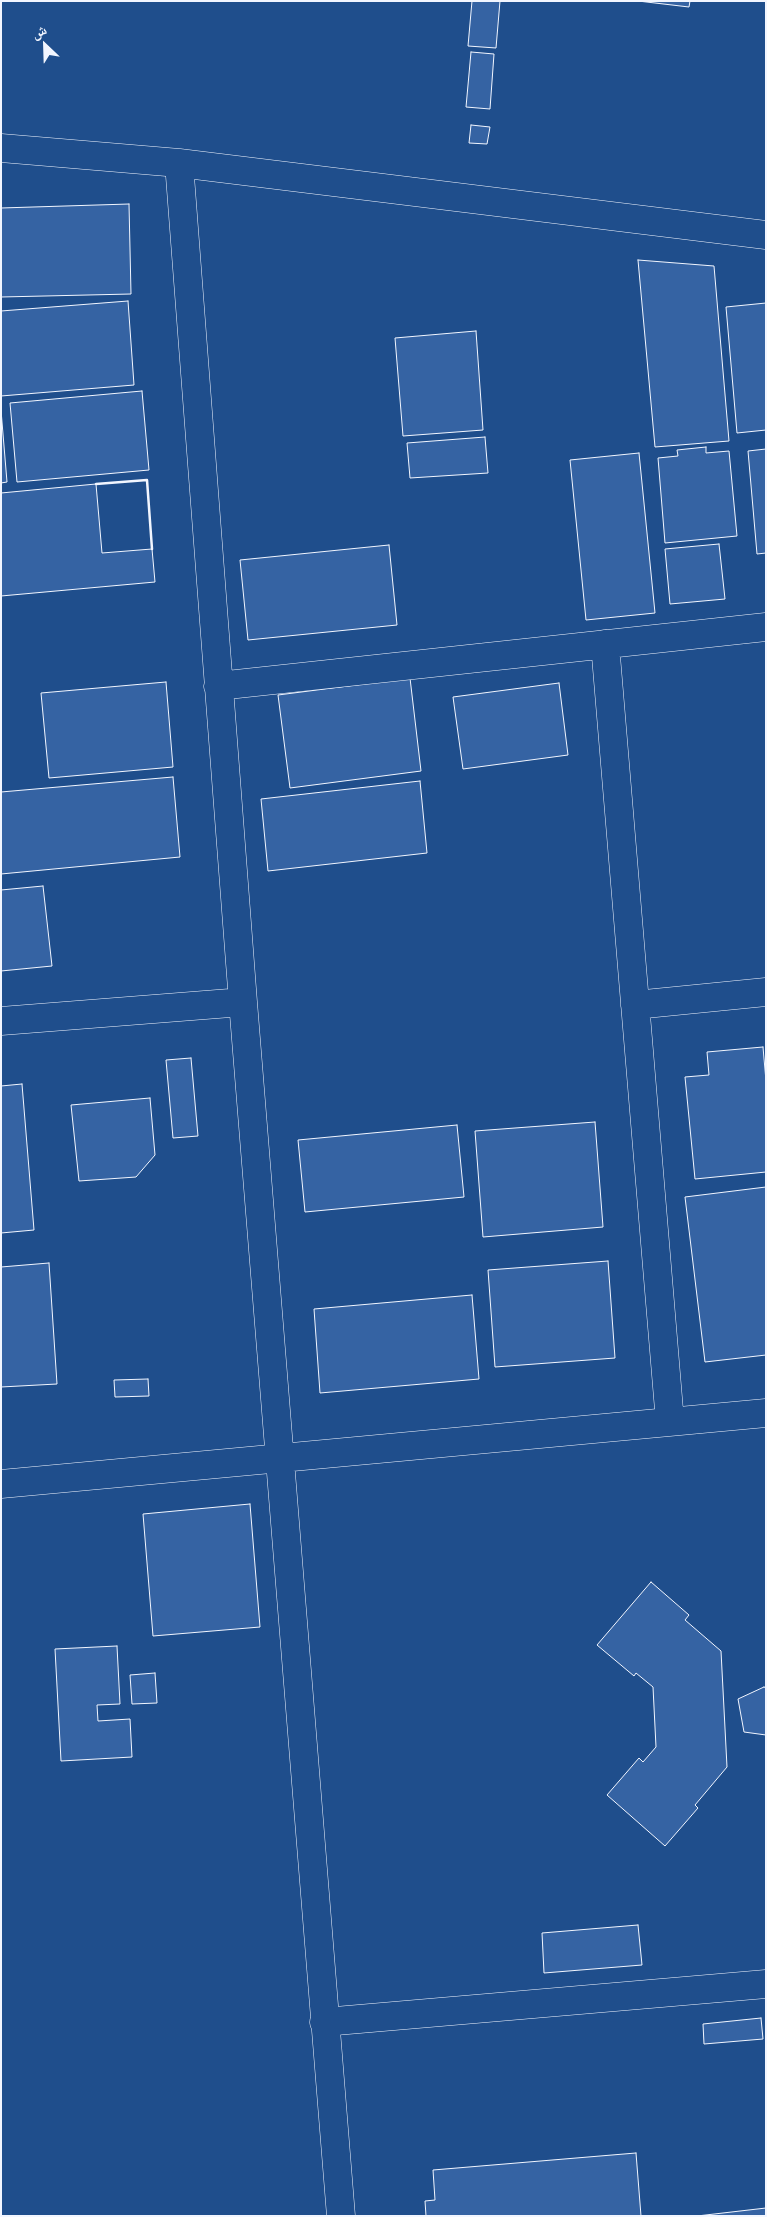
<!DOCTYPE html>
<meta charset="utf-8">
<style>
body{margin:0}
#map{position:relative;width:767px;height:2217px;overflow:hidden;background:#1f4e8c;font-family:"DM Sans","Noto Naskh Arabic",sans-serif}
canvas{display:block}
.frame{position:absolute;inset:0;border:2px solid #f2f6ff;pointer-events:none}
.north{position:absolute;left:20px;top:20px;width:50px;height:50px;-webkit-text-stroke:4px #1f4e8c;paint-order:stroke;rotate:336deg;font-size:14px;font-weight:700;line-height:20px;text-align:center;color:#f2f6ff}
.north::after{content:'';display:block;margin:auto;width:18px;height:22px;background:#f2f6ff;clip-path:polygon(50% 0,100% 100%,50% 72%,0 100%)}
</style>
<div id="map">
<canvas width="767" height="2217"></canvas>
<div class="frame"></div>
<div class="north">ش</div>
</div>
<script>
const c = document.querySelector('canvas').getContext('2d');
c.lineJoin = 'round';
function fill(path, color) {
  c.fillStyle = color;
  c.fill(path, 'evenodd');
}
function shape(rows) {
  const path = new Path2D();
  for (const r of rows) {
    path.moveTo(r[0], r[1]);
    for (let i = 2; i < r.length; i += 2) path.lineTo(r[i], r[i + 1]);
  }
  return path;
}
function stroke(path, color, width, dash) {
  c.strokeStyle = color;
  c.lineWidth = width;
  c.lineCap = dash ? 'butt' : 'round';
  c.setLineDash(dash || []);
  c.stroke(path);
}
const building = shape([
 [472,1,500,1,496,48,468,46,472,1],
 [638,1,690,1,689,7,638,1],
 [471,52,494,54,490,109,466,107,471,52],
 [471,125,490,127,487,144,469,143,471,125],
 [129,204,131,294,1,297,1,208,129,204],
 [638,260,714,266,729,441,655,447,638,260],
 [128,301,134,385,1,396,1,311,128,301],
 [766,303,766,430,737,433,726,307,766,303],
 [476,331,483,430,403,436,395,338,476,331],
 [142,391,149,470,17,482,10,403,142,391],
 [1,410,7,482,1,483,1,410],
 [485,437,488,473,410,478,407,443,485,437],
 [706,447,706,453,729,451,737,536,665,543,658,458,678,456,677,450,706,447],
 [766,449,766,553,757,554,748,451,766,449],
 [639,453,655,613,586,620,570,460,639,453],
 [96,484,102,553,152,549,155,582,1,596,1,493,96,484],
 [719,544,725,599,670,604,665,549,719,544],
 [389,545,397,625,248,640,240,560,389,545],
 [410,678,421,771,290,788,278,695,410,678],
 [166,682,173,767,49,778,41,693,166,682],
 [559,683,568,755,463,769,453,697,559,683],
 [173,777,180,857,1,874,1,792,173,777],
 [420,781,427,853,268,871,261,799,420,781],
 [43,886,52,966,1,971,1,890,43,886],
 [763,1047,766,1081,766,1172,695,1179,685,1077,709,1075,707,1052,763,1047],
 [191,1058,198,1136,173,1138,166,1060,191,1058],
 [22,1084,34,1230,1,1233,1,1086,22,1084],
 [150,1098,155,1155,136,1177,79,1181,71,1105,150,1098],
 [595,1122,603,1227,483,1237,475,1131,595,1122],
 [457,1125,464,1197,305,1212,298,1140,457,1125],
 [766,1187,766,1355,705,1362,685,1197,766,1187],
 [608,1261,615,1358,495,1367,488,1270,608,1261],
 [49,1263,57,1384,1,1387,1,1267,49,1263],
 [472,1295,479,1379,320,1393,314,1309,472,1295],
 [148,1379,149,1396,115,1397,114,1380,148,1379],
 [250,1504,260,1627,153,1636,143,1514,250,1504],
 [651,1582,689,1615,685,1620,721,1651,727,1767,695,1805,698,1808,665,1846,607,1795,639,1758,643,1762,656,1747,653,1687,636,1673,634,1676,597,1645,651,1582],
 [117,1646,120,1704,97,1705,98,1721,130,1719,132,1757,61,1761,55,1649,117,1646],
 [155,1673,157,1703,132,1704,130,1675,155,1673],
 [764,1687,766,1688,766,1735,744,1732,738,1699,764,1687],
 [638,1925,642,1965,544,1973,542,1933,638,1925],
 [761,2018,763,2039,704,2044,703,2024,761,2018],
 [636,2153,641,2216,426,2216,425,2201,435,2200,433,2170,636,2153],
 [766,2208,766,2216,697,2216,766,2208]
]);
fill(building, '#3563a3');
stroke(building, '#f2f6ff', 1);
const street = shape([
 [1,148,179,163,766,235],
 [179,163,243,1002,341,2216],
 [605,644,670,1422],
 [218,686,766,627],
 [635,1005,766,992],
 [1,1021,243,1002],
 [1,1484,766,1413],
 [324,2022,766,1984]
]);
stroke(street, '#f2f6ff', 29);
stroke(street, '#1f4e8c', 28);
stroke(shape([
 [96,484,147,480,152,549]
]), '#f2f6ff', 2.5);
</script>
